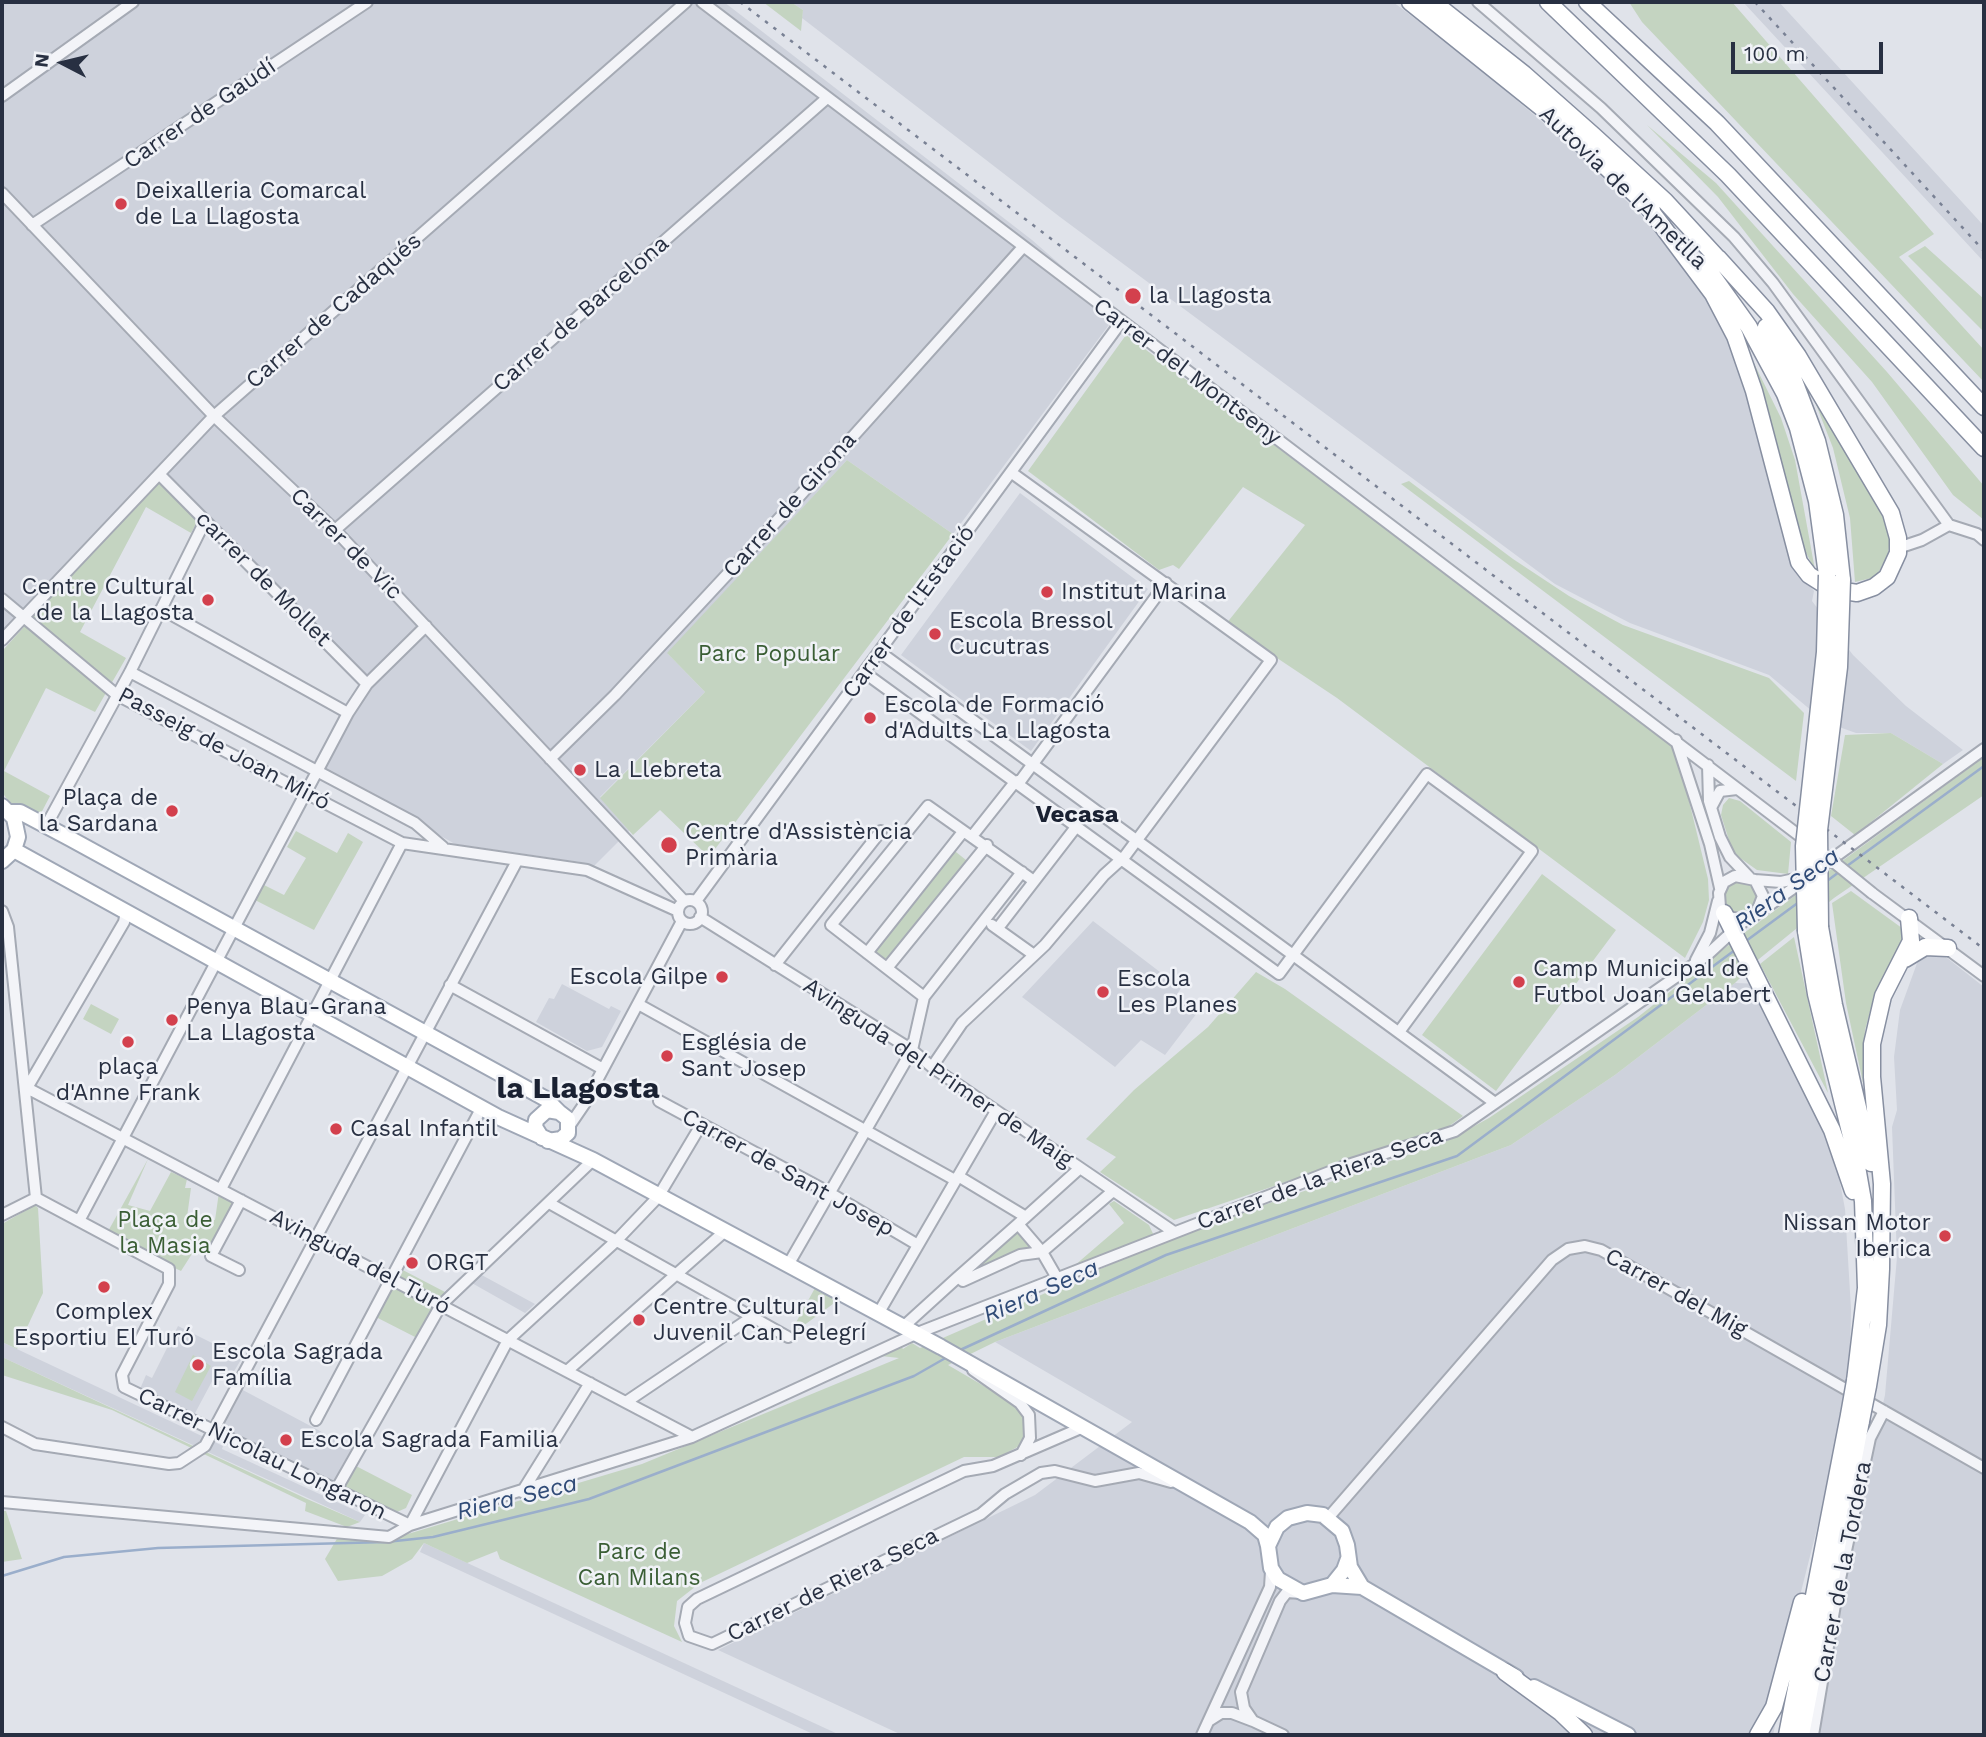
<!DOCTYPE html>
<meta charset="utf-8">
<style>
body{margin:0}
#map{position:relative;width:1986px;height:1737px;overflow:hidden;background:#e0e3ea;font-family:"Work Sans",sans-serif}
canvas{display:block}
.frame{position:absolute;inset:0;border:4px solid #283042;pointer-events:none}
.north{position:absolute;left:28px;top:28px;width:70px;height:70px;-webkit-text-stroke:5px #f0f2f7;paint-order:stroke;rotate:277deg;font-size:19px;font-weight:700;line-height:28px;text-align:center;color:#283042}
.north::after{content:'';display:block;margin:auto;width:24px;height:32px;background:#283042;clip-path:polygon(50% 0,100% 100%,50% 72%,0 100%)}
.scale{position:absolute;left:1731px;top:42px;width:152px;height:32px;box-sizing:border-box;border:4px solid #283042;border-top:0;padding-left:9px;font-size:21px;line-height:24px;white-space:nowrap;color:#283042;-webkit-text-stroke:5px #f0f2f7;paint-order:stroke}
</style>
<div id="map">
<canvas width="1986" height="1737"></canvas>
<div class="frame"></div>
<div class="north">N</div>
<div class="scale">100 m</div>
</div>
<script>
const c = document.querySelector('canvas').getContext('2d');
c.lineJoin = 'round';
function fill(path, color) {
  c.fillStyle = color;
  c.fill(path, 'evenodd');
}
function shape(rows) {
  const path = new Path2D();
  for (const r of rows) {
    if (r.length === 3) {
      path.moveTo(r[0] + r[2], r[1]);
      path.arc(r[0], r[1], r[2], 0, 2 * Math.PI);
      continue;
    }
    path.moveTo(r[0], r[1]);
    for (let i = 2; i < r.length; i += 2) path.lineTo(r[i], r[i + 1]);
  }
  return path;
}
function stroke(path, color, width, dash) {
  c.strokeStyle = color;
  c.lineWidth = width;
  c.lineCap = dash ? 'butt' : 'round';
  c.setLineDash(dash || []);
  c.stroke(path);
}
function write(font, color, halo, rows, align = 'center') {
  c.font = font + ' "Work Sans",sans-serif';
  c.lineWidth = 5;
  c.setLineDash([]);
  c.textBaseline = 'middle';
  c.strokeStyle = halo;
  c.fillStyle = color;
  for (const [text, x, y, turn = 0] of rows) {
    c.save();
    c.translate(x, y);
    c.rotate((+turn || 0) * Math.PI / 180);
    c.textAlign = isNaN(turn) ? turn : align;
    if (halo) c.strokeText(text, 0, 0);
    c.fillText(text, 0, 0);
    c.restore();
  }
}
fill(shape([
 [2,2,724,2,1032,240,1117,314,953,534,847,460,668,654,705,692,600,797,630,830,592,868,580,862,455,844,324,770,369,689,158,470,2,631],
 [791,2,1393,2,1465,56,1574,149,1665,239,1695,277,1724,330,1742,376,1791,562,1814,591,1812,601,1853,655,1906,706,1963,750,1943,764,1891,733,1856,733,1825,722,1769,675,1630,623,1555,584,1060,217,802,18,803,10],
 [1743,2,1779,2,1984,226,1984,262],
 [1020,493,1148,589,1031,751,901,655],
 [1093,921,1181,988,1176,996,1197,1013,1165,1055,1141,1040,1115,1067,1022,997],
 [1942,954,1984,987,1984,1735,1819,1735,1847,1559,1885,1395,1897,1257,1892,1127,1897,1110,1894,1057,1900,1010,1920,955],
 [1735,983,1762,984,1824,1097,1845,1209,1851,1309,1850,1369,1838,1445,1775,1695,1781,1699,1773,1735,902,1735,718,1650,1035,1495,1132,1422,995,1342,1511,1145,1615,1075],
 [562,984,609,1009,611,1006,621,1011,602,1047,587,1051,536,1022,549,998,554,999],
 [478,1273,535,1304,525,1313,470,1282],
 [178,1326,242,1358,230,1378,217,1372,194,1415,140,1389,146,1375,152,1378],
 [2,1342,223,1446,222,1449,365,1515,360,1522,2,1357],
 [239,1388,352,1448,334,1481,328,1482,219,1432],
 [424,1543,840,1735,815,1735,420,1552]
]), '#ced2dc');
fill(shape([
 [763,2,791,2,803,10,801,31],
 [1629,2,1732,2,1934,234,1899,257,1984,350,1984,382,1642,22],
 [1647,125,1716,183,1887,372,1984,486,1984,520,1953,495,1872,382,1793,294,1718,197],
 [1925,246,1984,299,1984,332,1908,256],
 [1126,335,1668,738,1681,768,1708,879,1709,900,1703,922,1685,958,1337,698,1226,624,1305,525,1243,487,1179,569,1173,565,1159,570,1028,471],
 [1745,345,1781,418,1795,460,1815,570,1803,547],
 [1808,384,1866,482,1884,520,1890,538,1888,554,1876,577,1855,582,1850,518,1833,448],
 [847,460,953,534,709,857,660,810,633,835,600,798,705,692,667,653],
 [159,477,197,522,191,533,146,507,80,632,126,658,95,712,46,688,4,771,50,796,38,819,9,802,2,792,4,649],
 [1409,481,1513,559,1569,596,1623,625,1769,678,1804,713,1796,781,1401,484],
 [1891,733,1943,764,1855,835,1831,816,1845,735],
 [1984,757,1984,795,1834,898,1759,959,1735,983,1615,1075,1511,1145,995,1342,948,1365,1013,1403,1024,1414,1027,1430,1023,1444,999,1457,964,1457,700,1583,677,1601,674,1626,682,1642,500,1559,497,1551,467,1563,424,1543,412,1559,382,1576,338,1581,325,1559,338,1537,391,1539,642,1464,899,1358,881,1356,901,1346,903,1349,912,1343,920,1348,1178,1235,1445,1142,1489,1118,1638,1017,1744,933],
 [1729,798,1740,801,1791,842,1788,874,1757,870,1733,853,1721,815,1723,805],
 [296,831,337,853,348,833,363,842,314,930,253,899,260,883,284,895,306,858,287,847],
 [951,848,971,864,887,968,867,953],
 [1542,874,1616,930,1496,1091,1422,1035],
 [1740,897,17],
 [1851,891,1906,931,1875,993,1865,1030,1863,1083,1846,1003,1832,903],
 [1794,937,1828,1093,1760,964],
 [1256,972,1285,989,1463,1116,1448,1127,1174,1220,1100,1172,1116,1157,1086,1139,1134,1090,1208,1027],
 [91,1004,119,1019,111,1034,83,1019],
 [148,1159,128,1205,150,1211,171,1172,187,1179,185,1188,191,1188,187,1217,215,1220,219,1192,236,1202,207,1252,197,1246,181,1271,106,1235],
 [1114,1201,1149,1225,1155,1238,1067,1272,1124,1223,1109,1204],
 [35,1205,38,1208,43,1293,17,1349,2,1342,2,1224],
 [1018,1224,1042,1252,958,1277],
 [397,1267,445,1292,417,1338,372,1315],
 [815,1288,837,1301,788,1337],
 [193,1355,211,1366,192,1401,175,1392],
 [2,1357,307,1499,360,1522,347,1527,305,1511,306,1503,112,1410,2,1375],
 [356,1466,412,1495,406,1508,397,1512,344,1487],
 [2,1511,6,1511,22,1559,2,1562]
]), '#c4d4c1');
stroke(shape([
 [1847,866,1984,766],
 [1827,881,1839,872],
 [1746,941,1799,902],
 [958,1351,1166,1255,1457,1156,1735,950],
 [2,1576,64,1557,158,1548,386,1542,433,1537,589,1499,914,1376,949,1356]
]), '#9aaecb', 2.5);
const minor = shape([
 [702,2,1809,843],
 [1478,2,1601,108,1734,237,1773,283,1949,525],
 [2,96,133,2],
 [2,193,214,416,335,530,684,901],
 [32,225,367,2],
 [159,474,367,684],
 [335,530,827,98],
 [1898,548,1922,540,1949,525,1977,534,1984,540],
 [2,599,117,695,402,843,587,870,678,911],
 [161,609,348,713],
 [2,640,214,416,686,2],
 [881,653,1495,1103],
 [130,672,415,823,443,847],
 [865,673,1279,974,1427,774,1532,851,1399,1032],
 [1676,740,1710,844,1720,888],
 [550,759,615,695,787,510,1023,247],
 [1708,765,1709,801,1720,837,1730,857,1749,877],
 [1712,806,1720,791,1737,789],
 [46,826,130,672,205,521],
 [973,835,1015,782,1021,780,1166,583],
 [1825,864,1984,749],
 [1755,880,1781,882,1804,877],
 [1872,893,1984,976],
 [690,912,12],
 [696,901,1121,322],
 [2,911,8,927,36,1198],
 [126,912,124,922,27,1088,692,1437],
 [1756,914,1763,896,1755,880,1735,876,1724,882,1719,893,1720,907,1728,917,1745,920,1751,918,1795,887,1806,878],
 [700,917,912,1050,932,1067,1174,1232],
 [992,925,1034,955],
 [998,928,1076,827],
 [867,953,962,833],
 [1696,960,1710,933,1718,901],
 [775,965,881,831],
 [887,968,987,845],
 [450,985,603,1069],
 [924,997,831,925,928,806,1034,881],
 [638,1004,955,1180],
 [932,1067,962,1023,1045,945,1104,875,1125,856,1271,660,1012,473],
 [659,1101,828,1192,918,1245],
 [570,1125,585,1103,682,921],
 [958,1176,1026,1217],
 [221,1189,402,843],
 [36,1198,169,1269,169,1284,122,1375,124,1387,410,1525,508,1340,616,1241,658,1197,701,1125],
 [549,1203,788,1337],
 [2,1215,36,1198],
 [79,1221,348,713,367,684,426,626],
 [1018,1224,1080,1168],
 [1042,1252,1020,1255,963,1281,958,1277,1018,1224,1042,1252,1057,1278],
 [1042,1252,1113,1191],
 [788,1265,912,1050,924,997,1022,872],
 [239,1270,211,1256,241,1200],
 [878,1314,996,1111],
 [903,1327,958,1277],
 [973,1370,1020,1403,1029,1415,1030,1438,1021,1455],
 [567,1371,724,1232],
 [626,1402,752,1317],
 [316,1420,482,1107],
 [2,1427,35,1444,169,1464,179,1463,205,1446,517,861],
 [1081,1428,993,1466,964,1471,697,1599,688,1607,685,1623,689,1636,712,1644,981,1514,1005,1494,1041,1473,1055,1471,1095,1481,1139,1473,1171,1482],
 [336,1490,441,1305,593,1160],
 [522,1492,590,1383],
 [2,1502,389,1537,410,1525,692,1437,920,1332,1345,1166,1455,1131,1706,956,1745,920],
 [1328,1518,1552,1260,1568,1249,1585,1246,1601,1250,1984,1468],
 [1210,1720,1221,1713,1232,1713,1253,1721],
 [1202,1735,1270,1587,1271,1571],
 [1283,1735,1253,1721,1244,1708,1241,1692,1280,1601,1287,1592,1301,1593],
 [1813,1735,1837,1593,1870,1438,1884,1411]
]);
const major = shape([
 [2,806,14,818,18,837,14,850,2,861],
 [10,812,20,812,69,838,546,1099,559,1112],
 [14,850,498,1117,593,1160,941,1347,1250,1522,1265,1535,1268,1546],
 [542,1138,535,1127,536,1120,547,1110,559,1112,568,1119,568,1133,561,1139,548,1141],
 [1348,1559,1344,1570,1332,1585,1303,1593,1278,1579,1271,1568,1268,1546,1277,1527,1288,1518,1307,1513,1323,1515,1342,1531,1347,1545,1350,1567,1362,1587],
 [1332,1585,1362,1587,1516,1677],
 [1534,1687,1628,1735]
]);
const highway = shape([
 [1410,2,1547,112,1652,210],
 [1433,2,1524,74,1593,135,1665,201,1724,265],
 [1548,2,1728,175,1984,448],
 [1587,2,1717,123,1984,407],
 [1645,203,1713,294,1735,336,1754,391,1799,562,1809,575,1831,589,1857,593,1874,587,1887,577,1898,553,1898,538,1891,513,1798,356,1767,312,1718,258],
 [1704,264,1749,327,1785,394,1798,428,1817,501,1827,575],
 [1766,327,1790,370,1817,441,1835,515,1842,580],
 [1724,913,1832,1130,1853,1191],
 [1820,927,1834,1005,1871,1163],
 [1806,931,1816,994,1853,1144,1863,1201,1866,1288,1855,1381],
 [1905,959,1925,947,1948,948],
 [1868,1386,1878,1325,1881,1269,1882,1184,1872,1077,1872,1044,1883,996,1911,941,1909,918],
 [1505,1672,1560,1712,1584,1735],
 [1758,1735,1774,1707,1802,1602],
 [1787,1735,1849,1415],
 [1801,1735,1861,1421]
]);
stroke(minor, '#a5aab4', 14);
stroke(major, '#9fa7b6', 18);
stroke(highway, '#878fa1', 19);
stroke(minor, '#f3f4f8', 10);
stroke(major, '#fff', 14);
stroke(highway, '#fff', 16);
stroke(shape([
 [740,2,1984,949],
 [1755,2,1984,251]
]), '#798194', 2.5, [3.5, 7]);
const minorBridge = shape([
 [1825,855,1872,893]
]);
const highwayBridge = shape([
 [1820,927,1819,830,1839,667,1842,580],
 [1806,931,1804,846,1825,652,1827,575],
 [1849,1415,1855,1381],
 [1861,1421,1868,1386]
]);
stroke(minorBridge, '#a5aab4', 14, []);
stroke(highwayBridge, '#878fa1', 19, []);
stroke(minorBridge, '#f3f4f8', 10);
stroke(highwayBridge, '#fff', 16);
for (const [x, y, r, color] of [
 [121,204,7,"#d3404d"],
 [1133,296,9,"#d3404d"],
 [1047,592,7,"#d3404d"],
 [208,600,7,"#d3404d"],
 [935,634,7,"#d3404d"],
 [870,718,7,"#d3404d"],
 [580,770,7,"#d3404d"],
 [172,811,7,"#d3404d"],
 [669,845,9,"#d3404d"],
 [722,977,7,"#d3404d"],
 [1519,982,7,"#d3404d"],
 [1103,992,7,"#d3404d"],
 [172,1020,7,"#d3404d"],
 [128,1042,7,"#d3404d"],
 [667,1056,7,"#d3404d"],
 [336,1129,7,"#d3404d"],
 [1945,1236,7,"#d3404d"],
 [412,1263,7,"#d3404d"],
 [104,1287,7,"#d3404d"],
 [639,1320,7,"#d3404d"],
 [198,1365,7,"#d3404d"],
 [286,1440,7,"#d3404d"]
]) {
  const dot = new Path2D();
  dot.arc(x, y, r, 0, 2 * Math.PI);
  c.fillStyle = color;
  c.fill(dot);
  stroke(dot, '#f0f2f7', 2.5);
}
write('23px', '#283042', '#f0f2f7', [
 ["Carrer de Gaudí",200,114,-34],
 ["Autovia de l'Ametlla",1623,188,44],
 ["Carrer de Cadaqués",334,311,-41],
 ["Carrer de Barcelona",581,314,-41],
 ["Carrer del Montseny",1187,372,37],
 ["Carrer de Girona",790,505,-48],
 ["Carrer de Vic",346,544,45],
 ["carrer de Mollet",263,579,45],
 ["Carrer de l'Estació",909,612,-54],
 ["Passeig de Joan Miró",224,749,28],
 ["Avinguda del Primer de Maig",938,1073,34],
 ["Carrer de Sant Josep",788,1173,29],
 ["Carrer de la Riera Seca",1320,1179,-20],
 ["Avinguda del Turó",360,1262,28],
 ["Carrer del Mig",1676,1293,29],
 ["Carrer Nicolau Longaron",262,1454,26],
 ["Carrer de la Tordera",1843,1572,-79],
 ["Carrer de Riera Seca",833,1585,-26]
]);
write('23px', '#283042', '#f0f2f7', [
 ["Deixalleria Comarcal",135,191],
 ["de La Llagosta",135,217],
 ["la Llagosta",1149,296],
 ["Centre Cultural",194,587,"right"],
 ["de la Llagosta",194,613,"right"],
 ["Institut Marina",1061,592],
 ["Escola Bressol",949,621],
 ["Cucutras",949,647],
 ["Escola de Formació",884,705],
 ["d'Adults La Llagosta",884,731],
 ["La Llebreta",594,770],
 ["Plaça de",158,798,"right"],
 ["la Sardana",158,824,"right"],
 ["Centre d'Assistència",685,832],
 ["Primària",685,858],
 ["Camp Municipal de",1533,969],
 ["Futbol Joan Gelabert",1533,995],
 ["Escola Gilpe",708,977,"right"],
 ["Escola",1117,979],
 ["Les Planes",1117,1005],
 ["Penya Blau-Grana",186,1007],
 ["La Llagosta",186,1033],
 ["Església de",681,1043],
 ["Sant Josep",681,1069],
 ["plaça",128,1067,"center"],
 ["d'Anne Frank",128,1093,"center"],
 ["Casal Infantil",350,1129],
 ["Nissan Motor",1931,1223,"right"],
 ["Iberica",1931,1249,"right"],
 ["ORGT",426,1263],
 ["Centre Cultural i",653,1307],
 ["Juvenil Can Pelegrí",653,1333],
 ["Complex",104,1312,"center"],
 ["Esportiu El Turó",104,1338,"center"],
 ["Escola Sagrada",212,1352],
 ["Família",212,1378],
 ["Escola Sagrada Familia",300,1440]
], 'left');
write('23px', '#3a5e35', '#f0f2f7', [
 ["Parc Popular",769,654],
 ["Plaça de",165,1220],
 ["la Masia",165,1246],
 ["Parc de",639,1552],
 ["Can Milans",639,1578]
]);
write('bold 24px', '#1a2132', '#f0f2f7', [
 ["Vecasa",1077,815]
]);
write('italic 24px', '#304b77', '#f0f2f7', [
 ["Riera Seca",1787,890,-36],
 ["Riera Seca",1041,1292,-24],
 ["Riera Seca",517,1498,-14]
]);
write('bold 30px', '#1a2132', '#f0f2f7', [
 ["la Llagosta",578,1089]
]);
</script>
